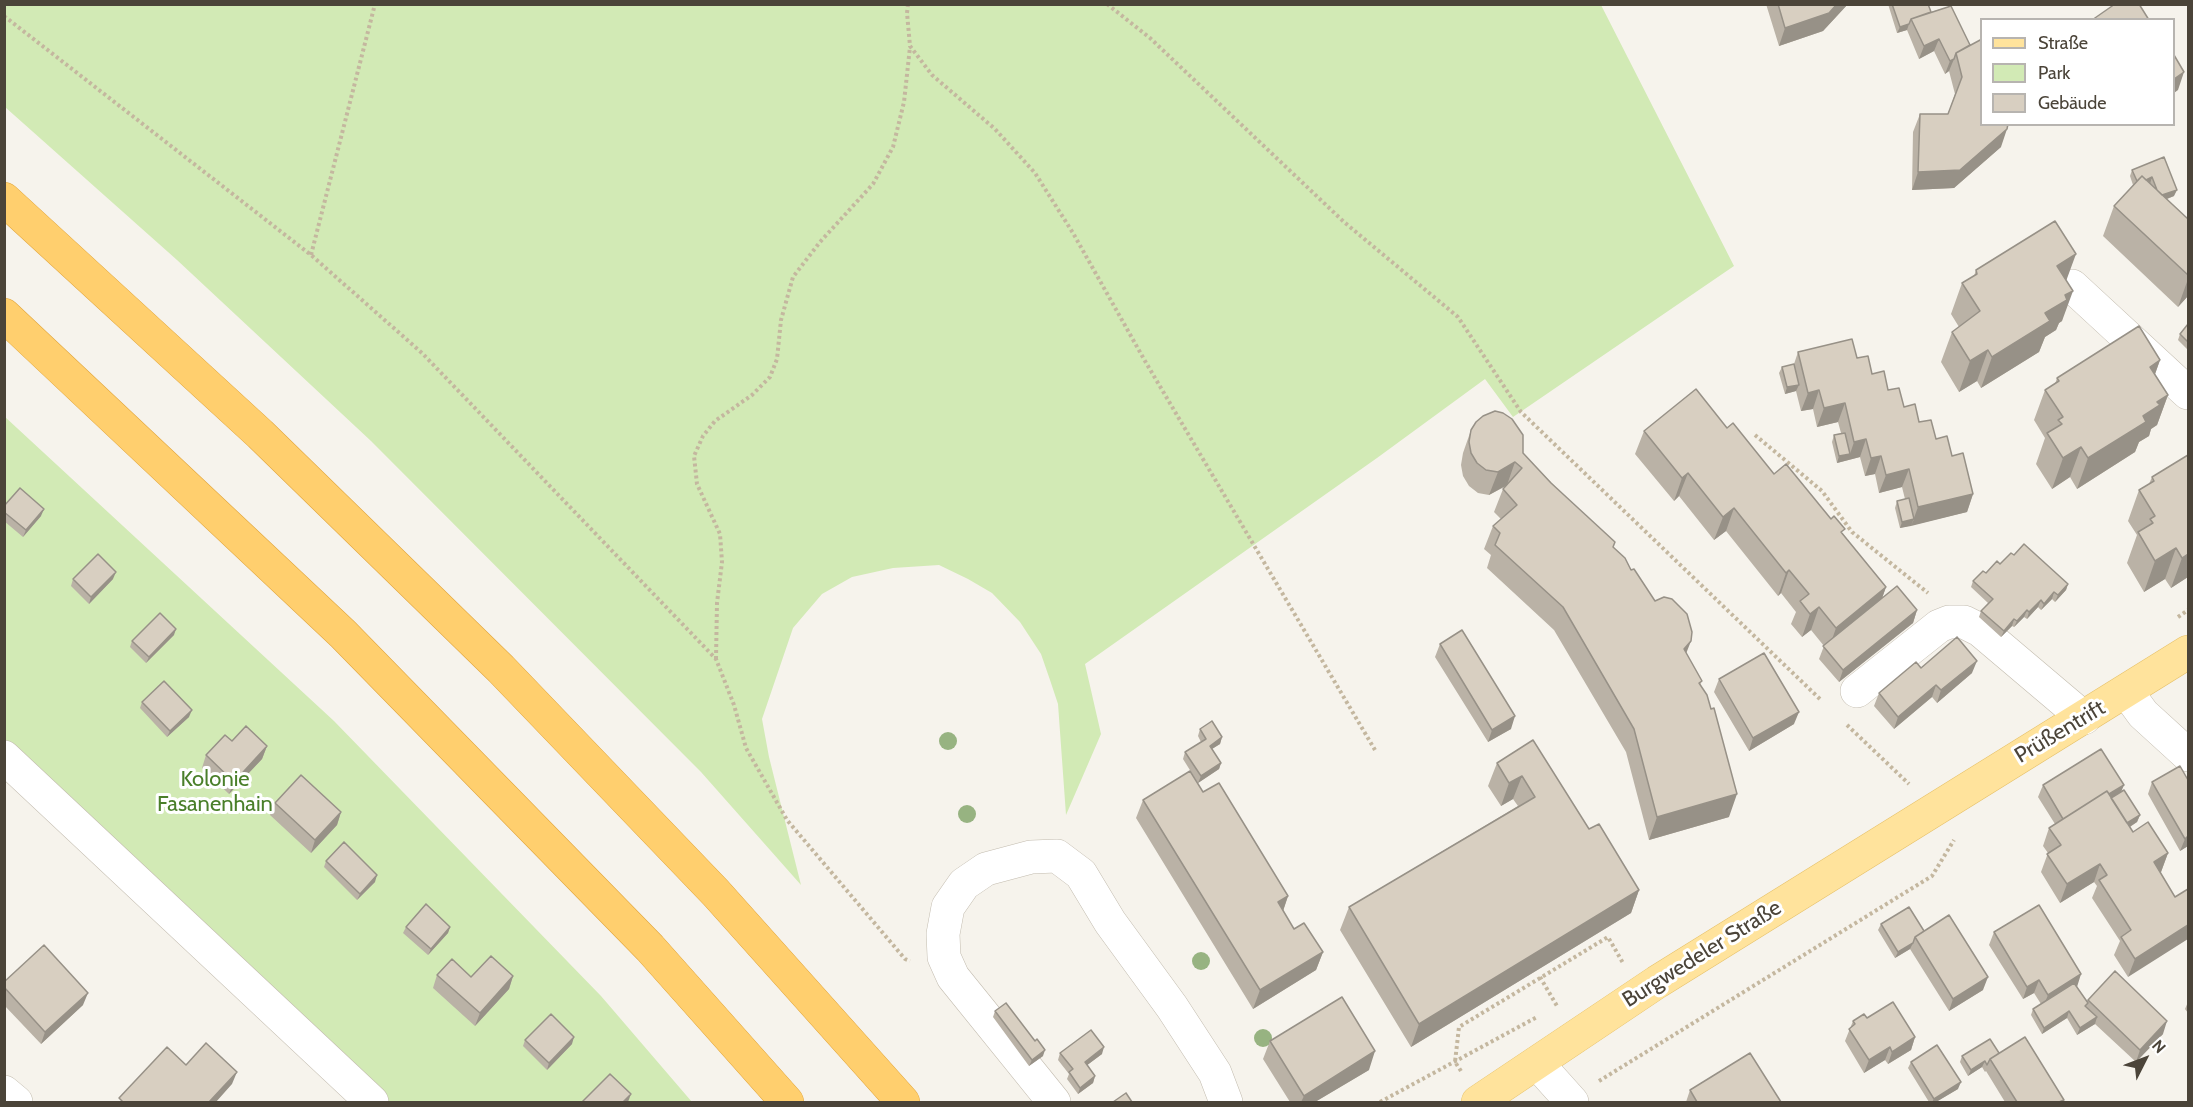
<!DOCTYPE html>
<meta charset="utf-8">
<style>
body{margin:0}
#map{position:relative;width:2193px;height:1107px;overflow:hidden;background:#f6f3ec;font-family:Cabin,sans-serif}
canvas{display:block}
.frame{position:absolute;inset:0;border:6px solid #4b4439;pointer-events:none}
.legend{position:absolute;left:1980px;top:18px;width:195px;height:108px;box-sizing:border-box;background:#fff;border:2px solid #b7b4b0;margin:0;padding:8px 10px;list-style:none;font-size:18px;color:#4b4439}
.legend li{display:flex;align-items:center;gap:12px;height:30px}
.legend b{width:30px;border:2px solid #b7b4b0}
.north{position:absolute;left:2115px;top:1029px;width:60px;height:60px;-webkit-text-stroke:4px #fff;paint-order:stroke;rotate:48deg;font-size:16px;font-weight:700;line-height:24px;text-align:center;color:#4b4439}
.north::after{content:'';display:block;margin:auto;width:21px;height:27px;background:#4b4439;clip-path:polygon(50% 0,100% 100%,50% 72%,0 100%)}
</style>
<div id="map">
<canvas width="2193" height="1107"></canvas>
<div class="frame"></div>
<ul class="legend">
<li><b style="height:8px;background:#ffe39c"></b>Straße</li>
<li><b style="height:16px;background:#d2eab5"></b>Park</li>
<li><b style="height:16px;background:#d8cfc1"></b>Gebäude</li>
</ul>
<div class="north">N</div>
</div>
<script>
const c = document.querySelector('canvas').getContext('2d');
c.lineJoin = 'round';
function fill(path, color) {
  c.fillStyle = color;
  c.fill(path, 'evenodd');
}
function shape(rows) {
  const path = new Path2D();
  for (const r of rows) {
    path.moveTo(r[0], r[1]);
    for (let i = 2; i < r.length; i += 2) path.lineTo(r[i], r[i + 1]);
  }
  return path;
}
function stroke(path, color, width, dash) {
  c.strokeStyle = color;
  c.lineWidth = width;
  c.lineCap = dash ? 'butt' : 'round';
  c.setLineDash(dash || []);
  c.stroke(path);
}
function write(font, color, halo, rows, align = 'center') {
  c.font = font + ' Cabin,sans-serif';
  c.lineWidth = 6;
  c.setLineDash([]);
  c.textBaseline = 'middle';
  c.strokeStyle = halo;
  c.fillStyle = color;
  for (const [text, x, y, turn = 0] of rows) {
    c.save();
    c.translate(x, y);
    c.rotate((+turn || 0) * Math.PI / 180);
    c.textAlign = isNaN(turn) ? turn : align;
    if (halo) c.strokeText(text, 0, 0);
    c.fillText(text, 0, 0);
    c.restore();
  }
}
fill(shape([
 [5,4,1601,5,1734,266,1513,417,1485,379,1377,458,1085,664,1101,734,1066,815,1058,704,1050,680,1041,654,1020,622,992,593,968,579,939,565,893,568,852,577,822,594,793,628,762,719,769,757,801,885,701,772,371,441,177,260,5,107],
 [4,416,334,721,601,996,692,1102,349,1102,5,778]
]), '#d2eab5');
const minor = shape([
 [2072,286,2188,393],
 [1857,691,1939,626,1949,622,1964,622,1980,630,2084,718],
 [2127,692,2143,714,2188,755],
 [4,757,372,1102],
 [1537,1063,1572,1102],
 [4,1092,16,1102],
 [1054,1102,953,977,944,957,943,934,948,907,964,884,986,869,1031,857,1057,856,1081,874,1110,922,1172,1007,1215,1073,1226,1102]
]);
const major = shape([
 [1478,1102,1657,982,2188,652]
]);
const highway = shape([
 [4,199,260,434,501,669,716,893,903,1102],
 [4,315,343,634,650,948,787,1102]
]);
stroke(minor, '#c2bbae', 34);
stroke(major, '#e6c16a', 34);
stroke(highway, '#e0a43c', 34);
stroke(shape([
 [908,4,907,13,910,46,932,75,995,129,1035,173,1073,233,1145,361,1375,750],
 [1107,4,1150,38,1344,222,1458,317,1521,412,1822,701],
 [4,16,311,255,422,353,716,659,734,705,746,748,787,820,905,959,910,961],
 [311,255,375,4],
 [1755,435,1822,491,1852,532,1928,593],
 [2178,617,2188,610],
 [716,659,717,603,722,562,720,534,697,484,694,456,703,436,715,421,752,395,770,377,777,359,781,320,793,277,820,242,873,184,893,147,904,102,910,47],
 [1847,725,1909,784],
 [1540,977,1557,1006],
 [1461,1071,1455,1062,1459,1027,1608,937,1623,963],
 [1599,1081,1932,876,1954,840],
 [1380,1102,1537,1017]
]), '#c4b79f', 4, [3, 3]);
stroke(minor, '#fff', 33);
stroke(major, '#ffe39c', 33);
stroke(highway, '#ffcf6e', 33);
c.fillStyle = '#97b381';
for (const [x, y] of [
 [948,741],
 [967,814],
 [1201,961],
 [1263,1038]
]) {
  c.beginPath();
  c.arc(x, y, 9, 0, 2 * Math.PI);
  c.fill();
}
fill(shape([
 [1766,4,1848,4,1823,31,1779,46],
 [1888,4,1928,4,1931,12,1951,6,2001,147,1954,188,1912,190,1913,132,1920,114,1948,114,1955,94,1949,71,1945,74,1934,51,1919,59,1907,30,1897,33],
 [2164,157,2174,196,2167,199,2188,219,2188,296,2178,307,2103,236,2114,206,2133,185,2130,176,2132,170],
 [1976,270,2066,280,2062,321,2059,323,2056,330,2045,337,2039,352,1981,388,1977,381,1959,392,1941,362,1952,332,1959,327,1951,314,1962,283,1974,276],
 [2188,324,2188,350,2178,340,2180,334],
 [1798,352,1857,358,1952,456,1973,494,1967,512,1900,528,1895,508,1897,501,1905,499,1902,487,1879,493,1875,474,1865,476,1860,457,1837,463,1832,442,1834,435,1841,433,1838,422,1817,427,1813,409,1801,411,1796,391,1785,394,1779,373,1782,367,1794,364],
 [2160,360,2155,374,2168,395,2157,425,2151,429,2149,436,2139,442,2135,452,2077,489,2070,477,2052,489,2036,464,2045,438,2034,420,2045,390,2055,384,2057,378],
 [1727,428,1774,474,1843,534,1886,587,1882,598,1917,610,1913,623,1839,682,1819,659,1824,646,1811,630,1802,637,1791,624,1796,612,1781,593,1778,596,1726,531,1714,540,1679,496,1674,501,1635,454,1644,431],
 [1471,430,1523,453,1613,547,1631,570,1686,653,1702,681,1700,685,1729,817,1649,840,1626,752,1554,630,1487,568,1491,555,1484,549,1493,526,1501,519,1494,512,1503,489,1504,487,1489,495,1478,493,1469,486,1463,476,1461,465,1463,453],
 [2188,455,2188,577,2171,588,2165,579,2144,592,2127,563,2137,535,2128,521,2139,490,2149,484,2152,477],
 [4,506,41,516,23,537,4,521],
 [2014,555,2068,584,2066,590,2055,602,2052,599,2041,610,2038,607,2027,619,2024,617,2014,627,2012,626,2001,637,1979,617,1981,611,1988,603,1971,587,1973,581],
 [73,579,113,579,89,604,71,586],
 [174,635,146,663,130,647,132,641],
 [1440,644,1511,729,1488,742,1435,657],
 [1921,668,1972,673,1937,703,1932,697,1894,729,1874,706,1879,693],
 [1719,679,1794,724,1749,751,1714,692],
 [142,702,189,717,167,737,140,708],
 [1200,729,1222,737,1220,744,1212,749,1221,763,1219,769,1198,783,1183,759,1185,752,1201,742,1198,736],
 [1533,740,1589,829,1639,890,1631,913,1411,1047,1340,930,1349,907,1518,806,1513,799,1501,806,1488,786,1497,763],
 [232,741,267,746,262,759,229,794,202,768,206,755],
 [2180,766,2188,846,2180,851,2148,794,2152,782],
 [2043,785,2122,791,2140,815,2137,822,2130,827,2133,832,2168,853,2161,872,2160,872,2175,897,2128,977,2114,955,2120,941,2092,898,2097,886,2094,882,2060,903,2041,872,2048,853,2043,846,2049,828,2055,824,2038,797],
 [1203,792,1288,896,1283,911,1294,929,1323,952,1316,970,1253,1009,1136,818,1143,800],
 [275,803,341,812,337,825,311,853,270,815],
 [326,861,375,882,357,900,324,867],
 [1881,924,1924,931,1983,990,1949,1011,1910,949,1895,958,1878,930],
 [406,927,450,927,448,933,428,955,403,933],
 [1994,932,2077,987,2087,1001,2088,1000,2163,1034,2136,1062,2095,1024,2077,1035,2067,1018,2042,1034,2031,1015,2033,1009,2041,1004,2034,993,2023,999,1989,945],
 [437,975,471,977,513,976,509,989,475,1026,433,988],
 [4,982,83,1005,41,1044,4,1005],
 [2188,1002,2188,1013,2185,1009],
 [995,1011,1043,1056,1029,1066,993,1017],
 [1867,1018,1915,1037,1911,1050,1888,1064,1885,1060,1864,1073,1845,1041,1853,1021],
 [525,1040,572,1044,547,1070,523,1046],
 [1270,1041,1369,1070,1315,1102,1290,1102,1263,1059],
 [1060,1053,1102,1054,1087,1065,1095,1076,1093,1083,1078,1094,1067,1079,1069,1074,1058,1060],
 [1999,1053,2064,1100,2063,1102,2005,1102,1986,1071,1985,1072,1982,1067,1968,1076,1960,1062,1962,1056],
 [1911,1062,1958,1089,1936,1102,1929,1102,1908,1068],
 [1690,1090,1781,1102,1686,1102]
]), '#bab2a6');
fill(shape([
 [1837,4,1848,4,1823,31,1779,46,1785,28],
 [1909,24,1907,30,1897,33,1900,27],
 [1939,39,1934,51,1919,59,1924,46],
 [1954,59,1949,71,1945,74,1950,61],
 [2184,72,2178,90,2174,93,2174,79],
 [2007,129,2001,147,1954,188,1912,190,1918,172],
 [2152,177,2150,184,2137,182],
 [2177,190,2174,196,2156,203,2159,196],
 [2076,254,2065,284,2057,266],
 [2188,279,2188,296,2178,307],
 [2073,291,2062,321,2059,323,2056,330,2045,337,2039,352,1981,388,1992,357,2065,295],
 [1988,350,1977,381,1959,392,1970,361],
 [2160,360,2149,391,2150,367],
 [1799,385,1796,391,1785,394,1787,387],
 [1819,390,1813,409,1801,411,1808,393],
 [2168,395,2157,425,2151,429,2149,436,2139,442,2135,452,2077,489,2088,458,2143,416,2157,402],
 [1845,403,1838,422,1817,427,1824,408],
 [1866,439,1860,457,1837,463,1839,456,1850,454,1854,442],
 [2081,447,2070,477,2052,489,2063,458],
 [1881,456,1875,474,1865,476,1871,458],
 [1515,462,1507,485,1489,495,1498,472],
 [1909,469,1902,487,1879,493,1886,475],
 [1688,473,1679,496,1674,501,1682,478],
 [1973,494,1967,512,1911,526,1918,507],
 [1734,508,1726,531,1714,540,1723,517],
 [44,509,41,516,23,537,26,530],
 [1914,519,1911,526,1900,528,1902,522],
 [2176,548,2165,579,2144,592,2155,561],
 [2188,554,2188,577,2171,588,2182,558],
 [1789,570,1781,593,1778,596,1786,573],
 [116,572,113,579,89,604,91,597],
 [2068,584,2066,590,2055,602,2058,595],
 [1886,587,1878,610,1828,651,1836,628],
 [2054,592,2052,599,2041,610,2044,604],
 [2041,600,2038,607,2027,619,2029,612],
 [1819,607,1811,630,1802,637,1810,614],
 [1917,610,1913,623,1839,682,1843,670],
 [2027,610,2024,617,2014,627,2017,621],
 [2014,619,2012,626,2001,637,2004,631],
 [176,629,174,635,146,663,149,657],
 [1691,641,1682,664,1684,649],
 [1977,661,1972,673,1937,703,1941,690],
 [1936,685,1932,697,1894,729,1898,717],
 [192,710,189,717,167,737,170,731],
 [1799,712,1794,724,1749,751,1753,738],
 [1515,716,1511,729,1488,742,1492,730],
 [1222,737,1220,744,1207,752,1210,746],
 [267,746,262,759,229,794,234,782],
 [1221,763,1219,769,1198,783,1201,776],
 [1522,776,1513,799,1501,806,1509,783],
 [2124,785,2119,797,2065,822],
 [1737,794,1729,817,1649,840,1657,817],
 [341,812,337,825,311,853,315,840],
 [2140,815,2137,822,2117,835,2119,829],
 [2188,836,2188,846,2180,851,2185,839],
 [2168,853,2161,872,2147,880,2154,862],
 [2100,864,2094,882,2060,903,2067,884],
 [377,875,375,882,357,900,360,894],
 [1639,890,1631,913,1411,1047,1419,1024],
 [1288,896,1282,914,1278,902],
 [2188,925,2188,939,2128,977,2135,959],
 [450,927,448,933,428,955,431,949],
 [1913,943,1910,949,1895,958,1898,952],
 [1323,952,1316,970,1253,1009,1260,990],
 [2081,974,2077,987,2043,1007,2048,995],
 [513,976,509,989,475,1026,480,1013],
 [1988,977,1983,990,1949,1011,1953,999],
 [2039,980,2034,993,2023,999,2027,987],
 [88,993,83,1005,41,1044,45,1032],
 [2069,1011,2067,1018,2042,1034,2044,1028],
 [2097,1017,2095,1024,2077,1035,2080,1028],
 [2167,1021,2163,1034,2136,1062,2140,1050],
 [574,1037,572,1044,547,1070,549,1063],
 [1915,1037,1911,1050,1888,1064,1892,1052],
 [1104,1047,1102,1054,1082,1069,1085,1062],
 [1890,1047,1885,1060,1864,1073,1869,1060],
 [1045,1050,1043,1056,1029,1066,1032,1060],
 [1375,1051,1369,1070,1315,1102,1301,1102,1304,1096],
 [1985,1061,1982,1067,1968,1076,1971,1070],
 [237,1072,232,1084,216,1102,209,1102],
 [1095,1076,1093,1083,1078,1094,1080,1088],
 [1961,1082,1958,1089,1936,1102,1932,1102,1934,1099],
 [631,1094,628,1102,623,1102]
]), '#979187');
const building = shape([
 [1778,4,1837,4,1829,13,1785,28,1778,4],
 [1892,4,1928,4,1931,12,1911,19,1909,24,1900,27,1892,4],
 [2115,4,2139,4,2149,20,2092,20,2115,4],
 [1951,6,1970,45,1956,53,1954,59,1950,61,1939,39,1924,46,1911,19,1951,6],
 [1982,39,1982,124,2008,124,2007,129,1960,170,1918,172,1920,114,1948,114,1962,77,1956,53,1982,39],
 [2174,55,2184,72,2174,79,2174,55],
 [2164,157,2177,190,2162,195,2157,190,2152,177,2146,180,2142,176,2137,181,2132,170,2164,157],
 [2142,176,2188,219,2188,275,2114,206,2142,176],
 [2055,221,2076,254,2057,266,2073,291,2065,295,2067,300,2045,313,2050,321,1992,357,1988,350,1970,361,1952,332,1980,311,1962,283,1977,274,1976,270,2055,221],
 [2188,324,2188,342,2180,334,2188,324],
 [2139,326,2160,360,2150,367,2168,395,2157,402,2160,405,2143,416,2146,422,2088,458,2081,447,2063,458,2047,433,2062,424,2058,420,2063,417,2045,390,2059,381,2057,378,2139,326],
 [1852,339,1857,358,1868,356,1872,374,1884,371,1888,390,1899,388,1904,407,1915,404,1919,422,1931,420,1936,439,1947,436,1952,456,1963,453,1973,494,1918,507,1909,469,1886,475,1881,456,1871,458,1866,439,1854,442,1845,403,1824,408,1819,390,1808,393,1798,352,1852,339],
 [1794,364,1799,385,1787,387,1782,367,1794,364],
 [1696,389,1727,428,1733,423,1774,474,1786,464,1831,519,1834,516,1845,529,1841,532,1886,587,1836,628,1819,607,1810,614,1800,601,1809,594,1789,570,1786,573,1734,508,1723,517,1688,473,1682,478,1644,431,1696,389],
 [1495,411,1503,413,1512,419,1523,435,1523,453,1551,483,1615,542,1613,547,1625,558,1631,570,1634,569,1655,601,1664,597,1672,599,1687,614,1692,632,1691,641,1684,649,1702,681,1699,683,1707,695,1711,709,1714,708,1737,794,1657,817,1634,729,1563,607,1495,545,1500,533,1493,526,1517,505,1503,489,1522,468,1515,462,1498,472,1486,470,1477,463,1471,453,1469,442,1471,430,1476,422,1483,416,1495,411],
 [1845,433,1850,454,1839,456,1834,435,1845,433],
 [2188,455,2188,554,2182,558,2176,548,2155,561,2138,532,2153,523,2150,519,2155,516,2139,490,2154,481,2152,477,2188,455],
 [20,488,44,509,26,530,4,512,4,506,20,488],
 [1909,498,1914,519,1902,522,1897,501,1909,498],
 [2024,544,2068,584,2058,595,2054,592,2044,604,2041,600,2029,612,2027,610,2017,621,2014,619,2004,631,1981,611,1993,599,1973,581,1983,571,1986,573,1997,561,2000,564,2011,553,2014,555,2024,544],
 [98,554,116,572,91,597,73,579,98,554],
 [1897,586,1917,610,1843,670,1823,646,1897,586],
 [160,613,176,629,149,657,132,641,160,613],
 [1462,630,1515,716,1492,730,1440,644,1462,630],
 [1957,637,1977,661,1941,690,1936,685,1898,717,1879,693,1916,662,1921,668,1957,637],
 [1764,653,1799,712,1753,738,1719,679,1764,653],
 [164,681,192,710,170,731,142,702,164,681],
 [1212,721,1222,737,1210,746,1221,763,1201,776,1185,752,1206,739,1200,729,1212,721],
 [246,726,267,746,234,782,206,755,225,735,232,741,246,726],
 [1533,740,1589,829,1599,824,1639,890,1419,1024,1349,907,1535,797,1522,776,1509,783,1497,763,1533,740],
 [2101,749,2124,785,2109,794,2107,791,2063,819,2043,785,2101,749],
 [2180,766,2188,780,2188,836,2185,839,2152,782,2180,766],
 [1190,771,1203,792,1219,783,1288,896,1278,902,1294,929,1304,923,1323,952,1260,990,1143,800,1190,771],
 [301,775,341,812,315,840,275,803,301,775],
 [2124,790,2140,815,2127,823,2111,798,2124,790],
 [2107,791,2133,832,2148,822,2168,853,2154,862,2175,897,2188,889,2188,925,2135,959,2121,937,2131,930,2099,880,2107,875,2100,864,2067,884,2047,854,2061,845,2049,828,2107,791],
 [344,842,377,875,360,894,326,861,344,842],
 [426,904,450,927,431,949,406,927,426,904],
 [2039,905,2081,974,2048,995,2039,980,2027,987,1994,932,2039,905],
 [1909,907,1924,931,1915,937,1913,943,1898,952,1881,924,1909,907],
 [1949,915,1988,977,1953,999,1915,937,1949,915],
 [44,945,88,993,45,1032,4,987,4,982,44,945],
 [491,956,513,976,480,1013,437,975,452,959,471,977,491,956],
 [2115,971,2167,1021,2140,1050,2088,1000,2115,971],
 [2074,983,2088,1003,2085,1006,2097,1017,2080,1028,2069,1011,2044,1028,2033,1009,2074,983],
 [1342,997,1375,1051,1304,1096,1270,1041,1342,997],
 [1893,1002,1915,1037,1892,1052,1890,1047,1869,1060,1849,1029,1855,1024,1853,1021,1864,1014,1867,1018,1893,1002],
 [1006,1003,1035,1041,1037,1039,1045,1050,1032,1060,995,1011,1006,1003],
 [551,1014,574,1037,549,1063,525,1040,551,1014],
 [1091,1030,1104,1047,1085,1062,1095,1076,1080,1088,1069,1072,1073,1069,1060,1053,1091,1030],
 [2025,1037,2064,1100,2059,1102,2017,1102,1990,1059,2025,1037],
 [1990,1039,1999,1053,1990,1059,1987,1065,1985,1061,1971,1070,1962,1056,1990,1039],
 [206,1043,237,1072,209,1102,123,1102,119,1098,167,1047,186,1065,206,1043],
 [1937,1045,1961,1082,1934,1099,1911,1062,1937,1045],
 [1750,1053,1781,1102,1697,1102,1690,1090,1750,1053],
 [610,1074,631,1094,623,1102,582,1102,610,1074],
 [1126,1093,1132,1102,1113,1102,1126,1093]
]);
fill(building, '#d8cfc1');
stroke(building, '#979187', 1.5);
write('22px', '#4b4439', '#fff', [
 ["Prüßentrift",2060,732,-31],
 ["Burgwedeler Straße",1702,954,-32]
]);
write('22px', '#4a7f2a', '#fff', [
 ["Kolonie",215,780],
 ["Fasanenhain",215,805]
]);
</script>
